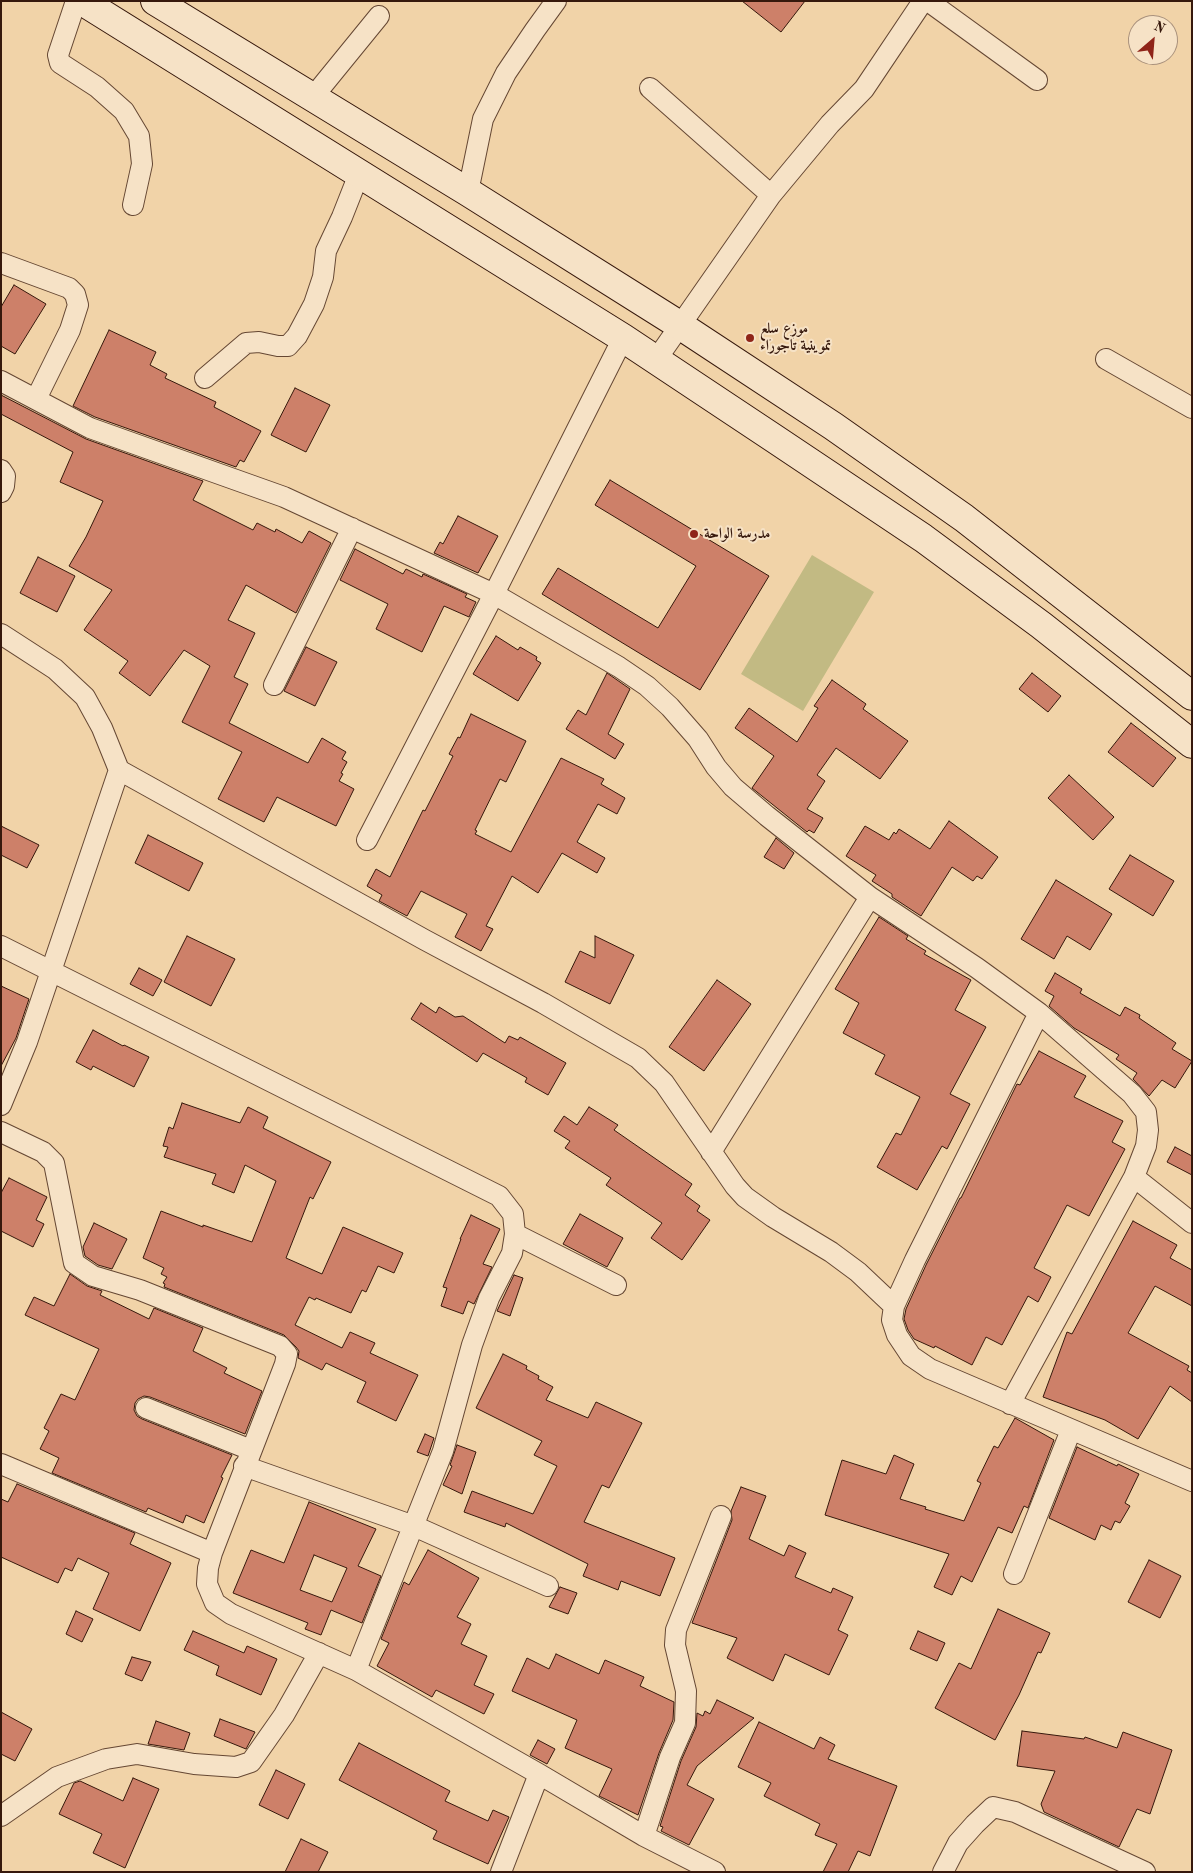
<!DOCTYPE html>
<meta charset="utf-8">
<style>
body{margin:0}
#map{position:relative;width:1193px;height:1873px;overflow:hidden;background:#f1d3a8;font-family:"Old Standard TT",serif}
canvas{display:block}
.frame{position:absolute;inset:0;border:2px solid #36180c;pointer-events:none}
.north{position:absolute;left:1128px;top:15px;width:50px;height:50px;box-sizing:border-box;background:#f6e2c6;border:1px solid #a9917c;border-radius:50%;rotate:27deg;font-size:14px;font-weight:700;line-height:20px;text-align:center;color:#36180c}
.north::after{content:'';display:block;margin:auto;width:18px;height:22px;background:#8f2418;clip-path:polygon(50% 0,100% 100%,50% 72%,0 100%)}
</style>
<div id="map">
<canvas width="1193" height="1873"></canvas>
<div class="frame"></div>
<div class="north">N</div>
</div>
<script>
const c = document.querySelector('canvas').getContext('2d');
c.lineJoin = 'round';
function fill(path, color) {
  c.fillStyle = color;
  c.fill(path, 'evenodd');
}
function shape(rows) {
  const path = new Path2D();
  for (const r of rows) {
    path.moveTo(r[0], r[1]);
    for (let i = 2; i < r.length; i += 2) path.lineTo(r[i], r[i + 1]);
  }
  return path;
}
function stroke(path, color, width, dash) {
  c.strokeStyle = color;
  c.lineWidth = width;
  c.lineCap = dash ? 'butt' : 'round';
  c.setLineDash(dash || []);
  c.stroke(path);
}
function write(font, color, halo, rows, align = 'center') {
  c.font = font + ' "Old Standard TT",Amiri,serif';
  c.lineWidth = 4;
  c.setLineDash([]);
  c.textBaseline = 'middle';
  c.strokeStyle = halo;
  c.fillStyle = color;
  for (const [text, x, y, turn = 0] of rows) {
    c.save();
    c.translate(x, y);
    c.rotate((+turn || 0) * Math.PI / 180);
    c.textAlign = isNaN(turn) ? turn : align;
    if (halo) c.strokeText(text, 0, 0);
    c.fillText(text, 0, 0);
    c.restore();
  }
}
fill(shape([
 [812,555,874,592,803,711,741,674]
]), '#c2ba83');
const building = shape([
 [742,1,805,1,781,32,742,1],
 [14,285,46,304,15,354,1,346,1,307,14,285],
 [109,330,156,352,150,365,167,374,165,378,216,402,214,407,261,431,244,462,240,460,236,467,95,417,73,406,109,330],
 [295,388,330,405,306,452,271,435,295,388],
 [1,395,86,439,203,481,193,500,253,530,257,523,275,532,276,529,302,543,309,531,331,543,296,613,246,585,228,620,255,633,234,677,248,684,229,723,308,763,322,738,346,752,342,759,347,762,341,773,343,774,339,781,354,789,336,826,277,797,264,822,218,799,242,752,182,722,210,666,184,650,150,696,119,673,128,661,84,630,112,590,69,566,86,537,103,501,60,482,73,452,1,414,1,395],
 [610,480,769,576,700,690,542,594,558,568,658,628,696,566,595,505,610,480],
 [458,516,498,536,478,573,434,553,440,542,443,544,458,516],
 [355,549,403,574,406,569,422,577,423,574,467,594,465,597,476,602,469,617,444,606,422,652,376,629,388,604,340,580,355,549],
 [38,557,75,576,57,612,20,593,38,557],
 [496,636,518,650,520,647,537,657,536,660,541,663,518,701,473,674,496,636],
 [306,647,337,662,315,706,284,691,306,647],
 [607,673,630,689,608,734,624,744,615,759,566,729,578,710,586,715,607,673],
 [1032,673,1061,696,1048,712,1019,689,1032,673],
 [832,680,866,704,863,709,908,741,880,779,836,748,817,775,825,781,807,809,823,818,814,833,809,830,807,832,752,788,774,756,735,728,749,708,797,742,818,708,814,706,832,680],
 [471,714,526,741,506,782,500,779,475,830,477,831,475,834,511,852,561,758,604,779,601,784,625,798,617,814,598,804,577,842,605,858,597,873,562,853,538,893,512,876,486,926,493,929,481,951,455,937,467,914,421,891,407,916,379,901,382,895,367,886,376,869,390,877,423,810,425,811,453,756,449,754,458,737,460,738,471,714],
 [1131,723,1176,758,1153,787,1108,752,1131,723],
 [1069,775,1114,817,1093,840,1048,798,1069,775],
 [949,821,998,857,982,879,977,876,973,881,952,867,921,916,892,897,892,894,872,881,876,875,846,856,865,826,889,840,894,832,896,834,899,829,930,849,949,821],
 [1,826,39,845,27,868,1,855,1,826],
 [148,835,203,863,189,891,135,863,148,835],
 [776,838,794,853,784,869,764,857,776,838],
 [1130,855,1174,881,1153,916,1109,889,1130,855],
 [1056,880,1112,914,1090,950,1067,936,1054,959,1021,939,1056,880],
 [879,917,908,936,906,939,926,951,924,954,971,980,955,1010,986,1027,950,1094,970,1104,947,1149,942,1146,917,1190,877,1167,896,1133,901,1135,920,1097,875,1074,885,1055,843,1033,859,1003,835,989,879,917],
 [187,936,235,959,211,1006,164,982,187,936],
 [595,936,634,955,610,1004,565,982,580,951,595,958,595,936],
 [139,968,162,980,153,996,130,984,139,968],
 [1055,973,1082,989,1080,993,1120,1016,1125,1007,1140,1015,1139,1018,1176,1043,1172,1049,1192,1061,1175,1088,1162,1080,1149,1096,1133,1079,1137,1073,1116,1059,1119,1055,1074,1028,1049,1006,1054,996,1045,991,1055,973],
 [717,980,751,1004,704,1071,669,1047,717,980],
 [1,986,29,999,16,1038,1,1066,1,986],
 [421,1003,436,1013,439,1007,455,1017,463,1016,505,1043,509,1036,518,1040,520,1037,566,1063,548,1095,525,1082,527,1078,483,1053,477,1062,411,1019,421,1003],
 [93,1030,123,1046,124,1045,149,1057,134,1087,93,1066,91,1070,76,1062,93,1030],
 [1039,1051,1086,1076,1074,1097,1123,1121,1112,1142,1125,1149,1089,1216,1067,1205,1034,1268,1051,1277,1038,1302,1028,1296,1002,1345,986,1337,972,1365,935,1346,934,1348,914,1339,908,1330,904,1319,906,1309,926,1265,960,1198,961,1198,1017,1084,1020,1085,1039,1051],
 [182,1103,240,1123,248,1107,268,1117,263,1128,331,1162,313,1199,310,1197,286,1258,322,1274,343,1227,403,1253,394,1273,378,1266,366,1292,362,1290,351,1313,316,1298,315,1300,309,1297,295,1325,342,1348,350,1332,375,1343,370,1353,418,1375,396,1421,357,1402,366,1382,326,1363,322,1370,298,1358,299,1351,296,1347,284,1335,164,1287,165,1284,163,1283,167,1277,161,1274,164,1268,143,1258,161,1211,203,1227,203,1225,252,1242,276,1181,245,1165,234,1193,212,1184,216,1174,164,1157,168,1147,163,1146,169,1127,173,1129,182,1103],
 [589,1107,618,1125,614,1130,692,1184,685,1195,700,1206,697,1211,710,1220,682,1260,651,1238,662,1223,606,1185,611,1178,565,1148,570,1141,554,1131,564,1116,577,1125,589,1107],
 [1175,1147,1192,1156,1192,1175,1167,1162,1175,1147],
 [9,1178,47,1197,36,1220,44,1224,33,1247,1,1231,1,1193,9,1178],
 [580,1214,623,1238,607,1267,563,1244,580,1214],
 [471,1215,500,1229,483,1264,492,1267,474,1304,468,1301,463,1314,441,1306,447,1288,443,1287,461,1239,460,1239,471,1215],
 [1133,1221,1177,1245,1170,1258,1192,1270,1192,1306,1155,1286,1128,1333,1189,1366,1187,1370,1192,1373,1192,1402,1170,1386,1138,1439,1105,1420,1043,1397,1067,1332,1072,1334,1133,1221],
 [94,1223,127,1239,112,1269,98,1265,85,1256,83,1247,94,1223],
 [70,1274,87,1286,102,1291,100,1295,149,1319,154,1308,203,1328,193,1351,227,1368,224,1373,262,1391,245,1434,150,1397,144,1396,138,1399,135,1403,134,1410,137,1416,142,1419,232,1455,221,1477,223,1478,204,1523,186,1515,183,1523,148,1508,146,1512,52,1473,59,1458,40,1449,49,1431,44,1428,61,1394,75,1400,99,1349,25,1315,34,1297,54,1306,70,1274],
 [514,1275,523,1278,510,1316,497,1311,514,1275],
 [503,1354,527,1366,526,1369,539,1376,538,1379,553,1387,546,1400,588,1418,596,1402,642,1423,609,1488,602,1485,584,1522,675,1558,660,1596,621,1581,618,1590,583,1576,588,1564,506,1523,505,1527,464,1512,472,1491,533,1514,557,1466,534,1455,542,1441,476,1408,503,1354],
 [1015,1418,1054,1440,1028,1508,1024,1506,1012,1533,998,1527,972,1582,961,1576,952,1595,934,1587,949,1554,825,1515,842,1460,886,1474,894,1455,914,1464,900,1499,926,1507,925,1509,964,1521,981,1483,977,1481,994,1446,998,1448,1015,1418],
 [425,1434,434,1438,428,1456,417,1452,425,1434],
 [457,1445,476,1452,462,1494,443,1485,452,1466,450,1465,457,1445],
 [1077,1447,1117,1466,1118,1464,1139,1474,1125,1503,1130,1506,1120,1523,1115,1521,1111,1530,1101,1525,1095,1540,1049,1518,1077,1447],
 [17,1484,135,1533,130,1544,171,1563,140,1631,93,1609,109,1573,78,1558,72,1571,65,1568,58,1583,1,1557,1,1499,8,1502,17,1484],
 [741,1487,766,1496,749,1539,784,1556,789,1545,806,1553,795,1577,831,1593,833,1588,853,1597,838,1630,848,1635,829,1675,785,1654,773,1681,727,1658,737,1638,692,1623,732,1520,731,1511,741,1487],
 [309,1502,376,1529,358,1566,381,1576,362,1623,331,1610,321,1635,305,1629,308,1623,233,1593,251,1550,284,1563,309,1502],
 [314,1555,347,1568,332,1602,300,1590,314,1555],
 [428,1550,479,1578,457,1617,471,1624,461,1644,487,1656,474,1685,494,1694,484,1714,436,1690,432,1697,377,1666,389,1643,381,1639,404,1582,409,1585,428,1550],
 [1149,1560,1181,1576,1160,1618,1128,1602,1149,1560],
 [560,1587,577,1593,568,1614,549,1607,560,1587],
 [998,1609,1050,1633,1041,1653,1038,1652,1019,1695,995,1740,935,1708,959,1663,971,1669,998,1609],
 [76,1611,93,1619,82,1642,66,1634,76,1611],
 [193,1631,244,1653,247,1646,277,1659,261,1695,216,1675,219,1666,184,1650,193,1631],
 [918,1631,945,1643,937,1661,910,1649,918,1631],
 [556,1654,599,1674,605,1660,644,1677,640,1686,674,1702,673,1720,659,1753,638,1815,599,1796,612,1769,565,1748,577,1720,512,1691,527,1658,549,1669,556,1654],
 [132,1657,151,1662,142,1681,125,1674,132,1657],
 [717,1700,754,1718,697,1766,687,1785,714,1799,689,1845,661,1831,663,1827,660,1826,681,1761,696,1727,697,1713,703,1716,705,1711,710,1714,717,1700],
 [1,1712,32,1729,15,1761,1,1754,1,1712],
 [220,1719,255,1732,246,1749,214,1736,220,1719],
 [156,1721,190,1733,184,1750,148,1744,156,1721],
 [759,1722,814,1749,820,1737,835,1745,828,1759,897,1786,870,1856,858,1851,848,1872,823,1872,837,1844,815,1835,820,1824,764,1796,771,1783,738,1767,759,1722],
 [1022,1731,1084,1739,1085,1737,1117,1748,1123,1732,1172,1750,1150,1814,1137,1809,1119,1847,1044,1812,1041,1804,1055,1771,1017,1766,1022,1731],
 [538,1740,555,1749,547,1764,530,1755,538,1740],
 [359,1743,450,1791,445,1801,488,1821,493,1810,509,1817,488,1864,433,1839,437,1831,339,1780,359,1743],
 [276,1770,305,1784,288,1819,259,1805,276,1770],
 [133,1778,159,1789,125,1868,93,1853,102,1834,59,1814,74,1783,80,1781,123,1801,133,1778],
 [301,1839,328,1852,318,1872,285,1872,301,1839]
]);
fill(building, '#cd8069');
stroke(building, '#36180c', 1);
const street = shape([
 [76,1,58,55,60,63,97,87,124,111,139,136,142,164,133,205],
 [928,1,1037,80],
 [650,88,771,195],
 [313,97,379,16],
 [468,192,483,119,506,73,535,30,556,1],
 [1,263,69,288,75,294,78,305,70,330,36,399],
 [1106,359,1192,408],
 [656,360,771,195,830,124,864,89,923,1],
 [205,378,246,343,259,342,278,346,288,346,297,336,314,304,323,277,326,251,342,217,359,174],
 [1,381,90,428,284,497,494,594,619,667,647,686,670,707,698,739,716,767,733,787,767,816,870,897,977,968,1039,1013,1132,1094,1146,1112,1148,1130,1146,1146,1134,1177,1010,1404],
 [1,470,5,476,4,486,1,492],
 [1,634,55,669,85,697,102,728,119,770],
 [274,685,352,528],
 [367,840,494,594,623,338],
 [1,946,499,1196,513,1214,515,1234,512,1253,489,1298,472,1345,443,1451,356,1670],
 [1039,1013,915,1260,894,1306,892,1320,897,1335,911,1356,930,1369,1192,1481],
 [1,1105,27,1042,119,770,425,940,543,1003,638,1058,664,1083,735,1186,745,1197,773,1217,831,1252,858,1272,894,1306],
 [1,1132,43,1152,54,1163,74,1263,93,1276,140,1290,280,1346,287,1354,285,1364,212,1553,208,1568,207,1584,215,1603,231,1614,356,1670,539,1774,644,1836,715,1872],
 [711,1152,870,897],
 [1134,1177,1192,1223],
 [515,1234,616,1285],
 [146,1408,251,1450],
 [1,1464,212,1553],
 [244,1466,414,1526,548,1586],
 [1014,1574,1071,1430],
 [1,1816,57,1777,106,1759,137,1754,194,1764,236,1767,251,1762,284,1715,319,1653],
 [644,1836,670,1757,685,1723,686,1691,675,1645,676,1630,721,1516],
 [501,1872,539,1774],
 [943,1872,958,1843,975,1824,993,1807,1015,1812,1145,1872]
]);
const secondary = shape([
 [82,1,623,338,775,439,923,538,1041,625,1192,744],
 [155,1,468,192,681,326,833,426,964,518,1192,696]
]);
stroke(street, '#654733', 22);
stroke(secondary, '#36180c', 30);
stroke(street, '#f6e2c6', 20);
stroke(secondary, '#f6e2c6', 28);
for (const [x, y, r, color] of [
 [750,338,5,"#8f2418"],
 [694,534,5,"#8f2418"]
]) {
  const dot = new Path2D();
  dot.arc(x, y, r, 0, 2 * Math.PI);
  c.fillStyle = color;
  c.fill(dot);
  stroke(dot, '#f6e2c6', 2);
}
write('bold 15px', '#36180c', '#f6e2c6', [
 ["موزع سلع",760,329],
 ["تموينية تاجوراء",760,346],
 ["مدرسة الواحة",704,534]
], 'left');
</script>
